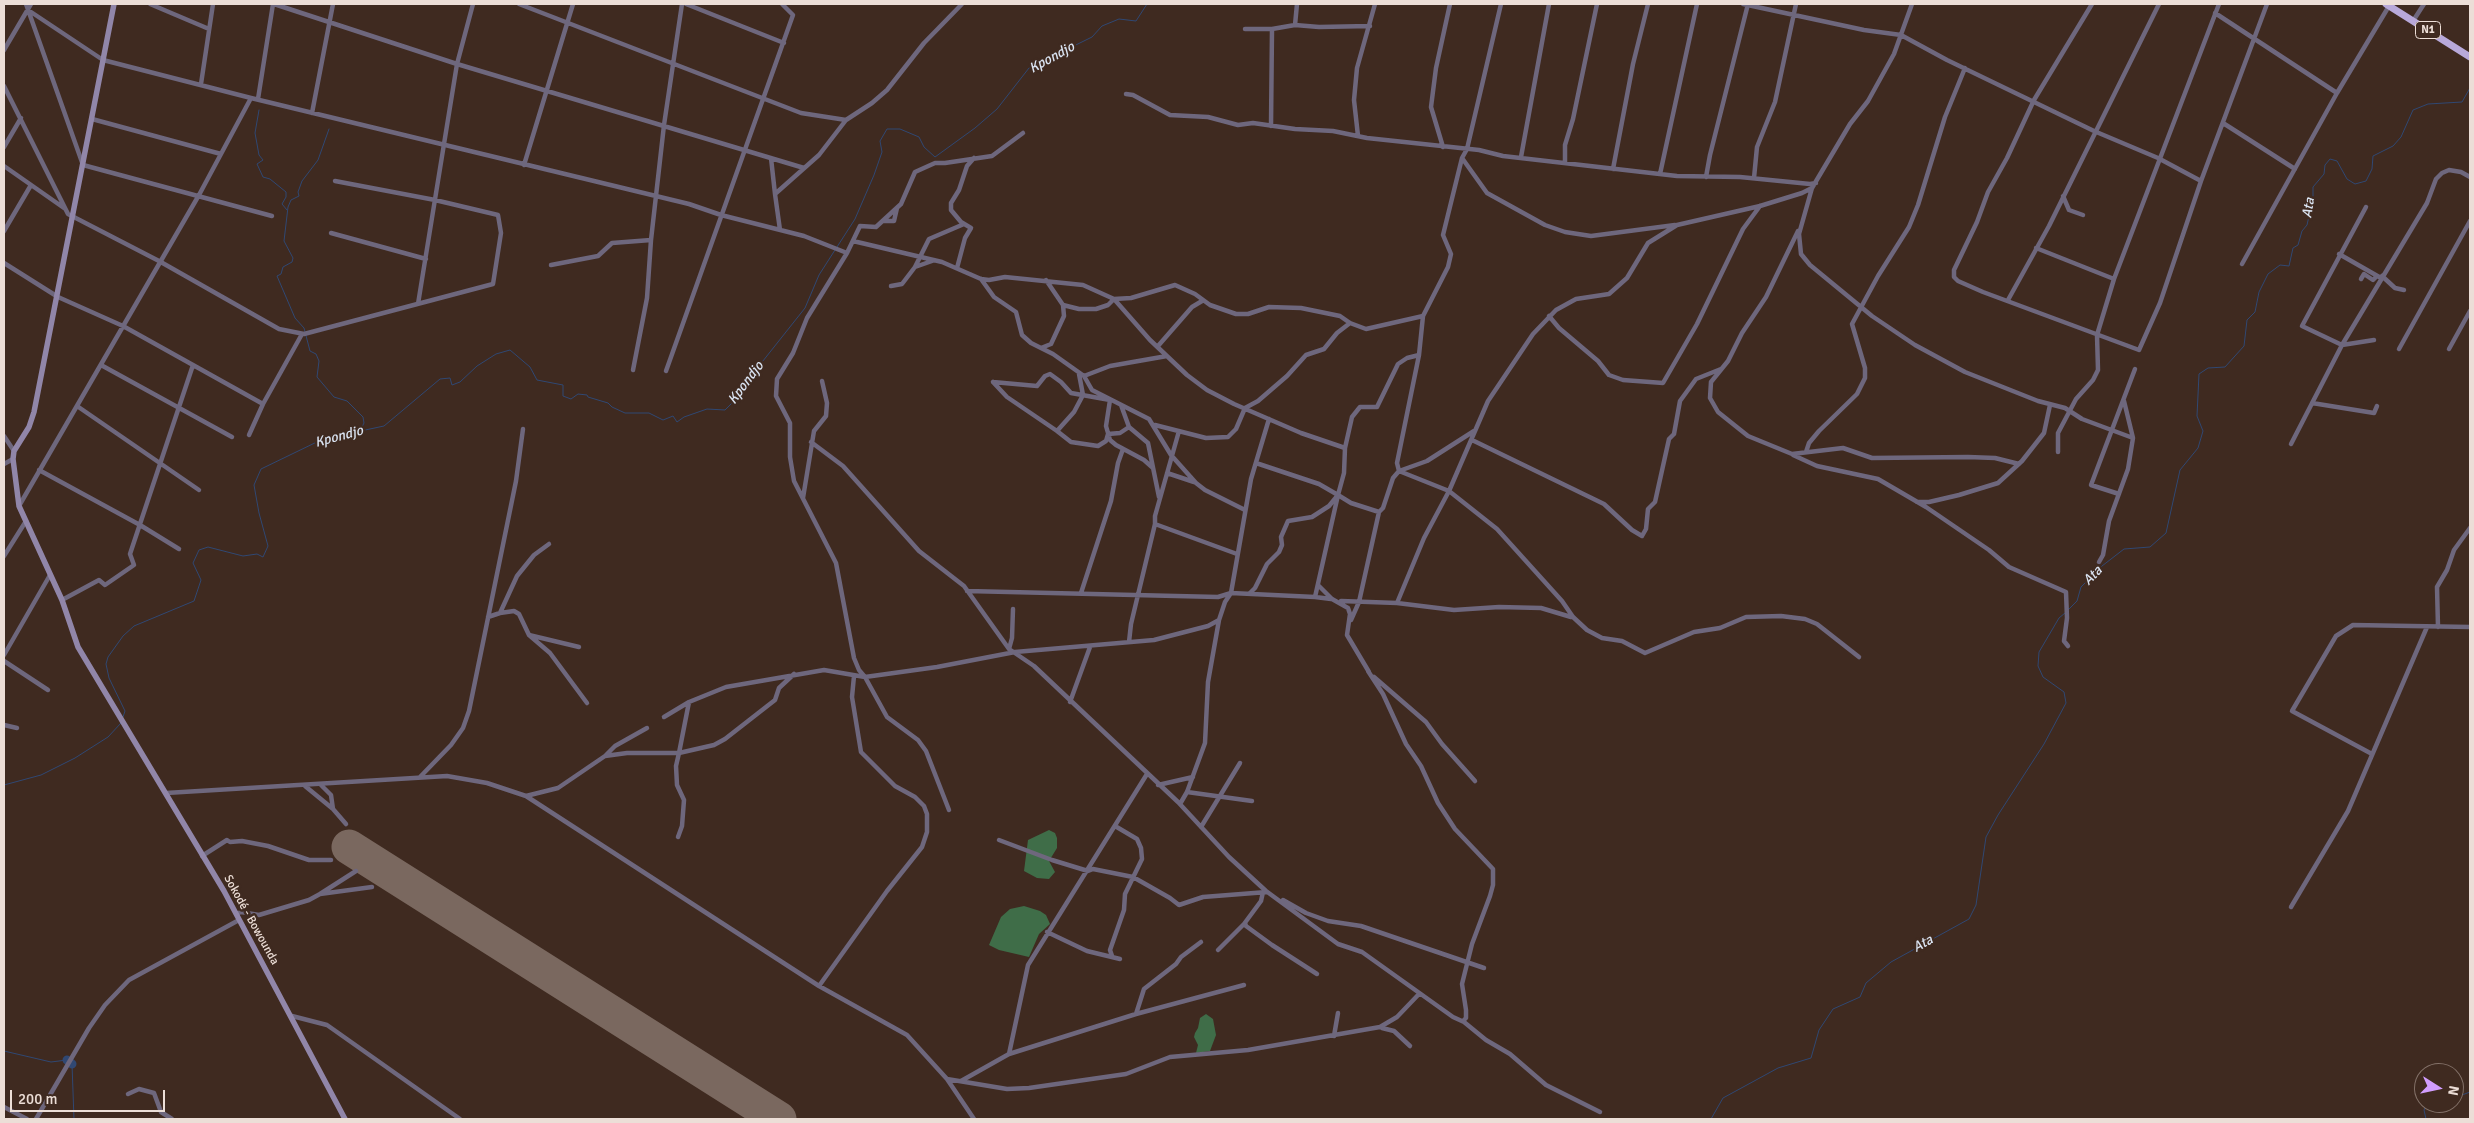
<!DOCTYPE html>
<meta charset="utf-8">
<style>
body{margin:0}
#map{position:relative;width:2474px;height:1123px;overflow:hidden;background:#3f2a20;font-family:Signika,sans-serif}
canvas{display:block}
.frame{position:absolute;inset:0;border:5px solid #ecded7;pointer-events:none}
.north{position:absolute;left:2414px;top:1063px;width:50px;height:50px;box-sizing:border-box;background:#3f2a20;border:1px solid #847269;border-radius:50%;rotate:100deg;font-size:14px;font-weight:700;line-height:20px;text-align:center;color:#ecded7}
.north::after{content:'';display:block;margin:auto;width:18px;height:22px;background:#d19dfe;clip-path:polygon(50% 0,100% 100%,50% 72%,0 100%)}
.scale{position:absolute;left:10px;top:1090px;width:155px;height:22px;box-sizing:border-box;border:2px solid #ecded7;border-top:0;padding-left:6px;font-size:15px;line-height:18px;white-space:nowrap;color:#ecded7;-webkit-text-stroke:4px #3f2a20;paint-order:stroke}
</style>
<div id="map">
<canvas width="2474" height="1123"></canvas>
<div class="frame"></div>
<div class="north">N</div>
<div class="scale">200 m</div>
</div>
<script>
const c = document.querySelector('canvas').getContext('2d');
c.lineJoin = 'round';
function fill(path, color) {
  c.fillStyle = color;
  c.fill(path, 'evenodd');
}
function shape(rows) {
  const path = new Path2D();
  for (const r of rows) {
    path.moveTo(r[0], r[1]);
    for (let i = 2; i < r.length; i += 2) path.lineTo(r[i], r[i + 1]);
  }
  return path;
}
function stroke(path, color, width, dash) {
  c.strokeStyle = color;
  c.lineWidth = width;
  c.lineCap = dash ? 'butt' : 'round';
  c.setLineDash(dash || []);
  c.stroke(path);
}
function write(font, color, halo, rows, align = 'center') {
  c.font = font + ' Signika,sans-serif';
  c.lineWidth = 5;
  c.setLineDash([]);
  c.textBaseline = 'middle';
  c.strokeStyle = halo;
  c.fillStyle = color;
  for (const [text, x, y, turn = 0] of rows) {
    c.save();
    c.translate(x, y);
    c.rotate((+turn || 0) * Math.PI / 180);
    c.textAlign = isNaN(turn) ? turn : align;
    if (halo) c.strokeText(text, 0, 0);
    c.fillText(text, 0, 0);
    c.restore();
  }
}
fill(shape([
 [1049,830,1055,833,1057,838,1057,848,1049,861,1055,872,1049,879,1037,878,1024,871,1028,840],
 [1024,906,1040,911,1046,915,1050,924,1039,934,1029,957,999,950,989,945,1001,917,1010,909],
 [1206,1014,1213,1019,1216,1035,1210,1051,1196,1053,1198,1045,1194,1037,1195,1033,1198,1028,1200,1018]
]), '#3f6d48');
stroke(shape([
 [259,110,255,133,259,155,263,160,257,164,263,177,270,179,286,192,286,197,282,204,287,210],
 [329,129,318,160,302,181,298,192,299,196,291,200,288,207,284,241,293,258,292,262,283,267,281,274,277,276,295,318,304,328,310,351,316,354,319,361,317,377,334,397,347,401,363,417,364,423,360,431],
 [837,247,855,219,874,175,882,152,880,141,887,129,900,129,919,137,924,147,935,157,975,128,997,109,1029,68,1092,37,1102,26,1119,19,1136,21,1147,4],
 [2068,610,2077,601,2081,587,2102,566,2124,549,2150,547,2166,533,2180,470,2198,448,2203,431,2197,416,2199,374,2208,368,2225,367,2244,346,2247,320,2255,312,2259,292,2268,274,2280,265,2289,266,2293,248,2298,245,2302,231,2307,225,2313,198,2313,187,2324,174,2325,165,2330,159,2337,161,2347,179,2355,184,2366,181,2372,169,2373,156,2393,146,2401,137,2413,110,2428,104,2462,102,2470,88],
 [123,717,125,711,109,678,106,664,108,657,123,636,134,626,194,601,201,580,193,563,199,550,208,547,243,556,257,554,263,557,268,546,259,513,254,485,261,469,323,439,384,426,440,379,450,378,452,385,460,382,477,366,496,354,510,350,530,367,537,380,563,385,563,396,571,399,578,394,587,395,588,397,608,403,612,407,625,413,649,413,663,420,673,416,677,422,684,417,707,409,725,410,743,392,747,381,805,308,819,275,835,250],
 [4,785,41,775,75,758,108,737,121,723],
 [4,1051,51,1062,67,1060],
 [72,1064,74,1119],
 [2454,1098,2470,1092],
 [1711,1119,1723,1098,1778,1068,1811,1058,1819,1030,1833,1009,1860,997,1866,983,1891,962,1969,919,1976,905,1986,837,1998,815,2044,744,2066,703,2064,692,2043,677,2038,666,2039,652,2059,618,2065,613],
 [2426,1119,2424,1110,2427,1103]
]), '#304873', 1);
stroke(shape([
 [67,1060,72,1064]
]), '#304873', 9);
stroke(shape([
 [349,847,779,1119]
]), '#7a685f', 35);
stroke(shape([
 [26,4,83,165,272,216],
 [150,4,209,29],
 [274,4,457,64,804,168],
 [519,4,801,113,846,120],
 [686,4,784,43],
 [1743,4,1864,30,1901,35,1947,60,2094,131,2158,158,2201,181],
 [2092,4,2034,100,2007,158,1988,192,1977,222,1954,270,1954,277,1958,281,1983,292,2139,350,2160,303,2201,181,2267,4],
 [28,10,103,60,251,98,689,204,721,215,804,236,847,253,860,226,876,227,901,204,915,172,935,163,945,163,992,156,1023,133],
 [2215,13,2337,93],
 [2413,21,2424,4],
 [1295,25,1297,4],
 [1245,29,1272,29,1295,25,1319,27,1370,26],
 [4,50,31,4],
 [201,84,213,4],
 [4,86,68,214,159,261,279,329,304,334,493,284,501,233,498,215,435,200,335,181],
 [1126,94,1133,95,1170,115,1208,117,1238,125,1253,123,1295,129,1333,131,1367,138,1479,150,1503,156,1677,176,1740,177,1810,184,1816,183],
 [258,99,273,4],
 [312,113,333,4],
 [92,119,221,154],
 [2223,123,2295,169],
 [1271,126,1272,29],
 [1358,136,1354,100,1357,68,1375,4],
 [4,147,21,118],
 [1443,147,1431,107,1436,68,1450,4],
 [1521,157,1549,4],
 [771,158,775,194],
 [1462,158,1487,193,1545,225,1565,232,1591,236,1675,225],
 [1565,162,1565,145,1573,119,1597,4],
 [524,165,573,4],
 [4,166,64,208],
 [1613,169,1633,64,1648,4],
 [1660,174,1697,4],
 [1706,177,1710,155,1748,4],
 [1754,178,1757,147,1775,102,1796,4],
 [1812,188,1799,234,1801,254,1810,265,1872,316,1915,345,1965,372,2038,401,2065,408,2082,419,2133,438,2128,469,2109,521,2103,555,2099,562],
 [2063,196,2069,210,2083,215],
 [2366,207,2302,326,2342,345,2374,340],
 [884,221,894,221,897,208],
 [780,230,775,194,819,155,846,120,872,103,887,90,924,43,962,4],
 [4,231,31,185],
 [1798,231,1766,297,1742,333,1728,361,1711,382,1710,398,1718,412,1748,436,1792,454,1843,448,1872,458,1968,457,1995,458,2019,464],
 [331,233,426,259],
 [853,241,942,262,981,279,989,280,1005,277,1083,285,1114,299,1150,340,1187,375,1207,390,1234,404,1301,433,1345,448,1344,473,1338,495,1329,506,1312,517,1288,521,1281,537,1282,545,1279,552,1267,564,1255,588,1249,594],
 [2036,248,2114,279],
 [847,253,807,318,793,353,777,379,776,396,790,423,790,457,794,481,836,563,854,658,859,670,865,677,887,717,918,740,926,751,949,810],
 [2339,254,2381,278],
 [4,263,58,297,123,326,263,404,249,435],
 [2242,264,2337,93,2389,6],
 [551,265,598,256,612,243,651,240],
 [915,267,929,239,964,224],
 [957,268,965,238,971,228,961,222,951,210,951,203,959,190,967,166,974,158],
 [2382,276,2395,288,2404,290],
 [981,279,994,297,1016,312,1022,335,1031,343,1053,354,1084,376,1092,390,1149,419,1171,455,1196,483,1205,490,1245,510],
 [2361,279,2364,274,2373,280,2377,276],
 [891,286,902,284,915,267,932,261],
 [2008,300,2049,226,2159,4],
 [418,304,457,64,473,4],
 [1063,305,1079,309,1096,309,1108,305,1114,299,1131,298,1175,285,1195,294,1210,305,1236,314,1248,314,1269,307,1301,308,1340,316,1350,323,1366,329,1423,316,1448,267,1451,254,1443,235,1462,158,1467,149,1501,4],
 [1423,316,1419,355,1397,463,1399,471,1427,461,1474,431],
 [1549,316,1559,328,1598,361,1609,375,1623,380,1663,383,1697,324,1743,229,1760,206],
 [1158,346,1192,307,1202,301],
 [1041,348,1051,344,1064,316,1063,305,1046,280],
 [2399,349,2470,221],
 [2449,349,2470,311],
 [101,365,232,437],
 [633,370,647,298,651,240,664,125,682,4],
 [666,371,793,15,782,4],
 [1084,376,1110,366,1167,356],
 [993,382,1037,386,1045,376,1050,374,1061,382,1071,393,1110,400,1106,426,1110,440,1116,445,1144,460,1153,468],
 [993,382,1007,397,1057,431,1074,412,1083,395,1079,374],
 [2124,401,2133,438],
 [2312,403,2374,413,2377,406],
 [263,404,302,334],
 [1121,405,1129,427,1148,443,1159,497],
 [77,406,199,490],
 [1155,425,1206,438,1228,437,1236,429,1245,408,1258,401,1287,376,1306,355,1324,349,1337,333,1350,323],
 [1057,431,1071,442,1098,446,1106,441,1108,434,1120,433,1129,427],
 [1179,431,1155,516,1155,524,1237,554],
 [4,436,14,451],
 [1472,440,1604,504,1632,530,1642,536,1646,529,1648,509,1655,502,1669,439,1674,434,1680,401,1696,379,1721,369],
 [811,442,843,466,919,551,964,586,1009,649,1034,666,1178,802,1229,857,1266,891,1338,944,1362,952,1453,1017,1464,1022,1486,1040,1510,1054,1546,1085,1600,1112],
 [2291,444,2342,345,2427,203,2436,179,2442,173,2449,170,2461,172,2470,177],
 [1345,448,1352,417,1360,407,1377,407,1398,364,1407,358,1419,355],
 [1806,452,1809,443,1819,431,1857,394,1865,378,1865,368,1852,324,1878,276,1909,227,1918,205,1945,117,1965,68],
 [2058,452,2058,433,2076,399,2093,380,2098,370,2097,335,2114,279,2219,4],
 [1793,455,1817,466,1878,479,1926,507,1989,550,2009,567,2066,592,2067,618,2064,641,2068,646],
 [1256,463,1319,484,1338,495],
 [4,464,13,459],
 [39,470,140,525,179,549],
 [1167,473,1194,482],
 [2119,494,2091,485,2135,369],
 [803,498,814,431,826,416,827,403,822,381],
 [1917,502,1929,502,1959,495,1998,483,2022,461,2044,433,2050,405],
 [19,506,199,195,251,98],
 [4,556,26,521],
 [1318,585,1332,599,1348,608,1350,614,1347,635,1369,672],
 [967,591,1218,597,1231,593,1251,479,1269,419],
 [1081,593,1111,501,1118,463,1123,449],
 [1315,597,1331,599],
 [62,600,99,580,105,585,134,565,130,554,193,365],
 [1341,601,1397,603,1454,610,1499,607,1541,608,1571,617],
 [1397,603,1424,538,1449,491,1497,529,1562,601,1573,617,1587,630,1602,638,1622,641,1645,653,1694,632,1720,628,1746,617,1781,616,1805,619,1817,624,1859,657],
 [500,613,514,611,519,614,529,635,550,653,587,703],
 [488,617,500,613,517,576,534,555,549,544],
 [1351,620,1359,602,1379,512],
 [2438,627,2437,587,2447,570,2454,550,2470,528],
 [529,635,579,647],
 [1129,642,1131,624,1155,524],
 [1009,649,1012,638,1013,609],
 [4,655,50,575],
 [4,661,48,690],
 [1368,671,1383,694,1406,744,1421,766,1438,803,1455,829,1493,869,1493,885,1490,896,1472,944,1462,984,1466,1010,1466,1018,1463,1021],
 [1374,677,1426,722,1442,744,1475,781],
 [1070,702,1090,647],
 [664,717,689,702],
 [4,725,17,728],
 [2372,754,2292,711,2336,636,2353,625,2470,627],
 [606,755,615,746,647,728],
 [420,777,451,745,463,728,469,711,516,481,523,429],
 [321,785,331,795,333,809],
 [1158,785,1193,777],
 [305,786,333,809,346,824],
 [1187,792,1252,801],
 [166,793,447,776,487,783,526,796,819,986,907,1035,947,1079,974,1119],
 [526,796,558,788,605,756,627,753,679,753,689,702,726,687,824,670,865,677,937,667,1015,652,1154,640,1208,626,1219,620,1225,602,1231,593,1315,597,1338,495,1351,503,1379,512,1383,508,1393,478,1399,471,1449,491,1488,401,1533,334,1556,310,1576,299,1609,294,1627,278,1648,243,1677,225,1760,206,1802,193,1812,188,1850,124,1868,101,1894,54,1912,4],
 [1180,804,1187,792,1205,743,1208,682,1219,620],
 [1201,827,1240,763],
 [678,837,682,826,684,800,677,785,676,766,679,753,714,745,725,739,775,700,779,688,794,674],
 [999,840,1052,860,1088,871,1093,869,1133,877,1170,898,1179,905,1203,897,1267,892],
 [202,856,227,840,230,842,242,841,268,846,309,860,331,860],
 [320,894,356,871],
 [1283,900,1306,913,1328,921,1361,926,1484,968],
 [2291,907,2348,811,2427,627],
 [236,914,241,912,259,915,309,900,320,894,372,887],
 [1245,923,1246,926,1272,945,1317,974],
 [1047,932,1087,951,1120,959],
 [1218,950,1244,924,1261,901,1263,892],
 [1112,956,1110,950,1124,910,1125,894,1142,859,1141,848,1137,839,1115,826],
 [819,986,887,891,922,847,927,832,927,814,924,806,915,797,895,786,861,752,852,697,854,676],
 [1136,1014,1144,989,1176,964,1181,957,1201,942],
 [292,1016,327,1025,460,1119],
 [1382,1028,1394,1031,1410,1046],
 [1334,1036,1338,1013],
 [1009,1054,1028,965,1147,774],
 [947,1079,1007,1089,1029,1088,1126,1074,1170,1057,1248,1050,1380,1027,1397,1017,1419,994],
 [961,1081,1009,1054,1136,1014,1244,985],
 [128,1094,139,1089,154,1093,161,1112,172,1119],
 [4,1107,27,1119],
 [36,1119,89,1028,105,1005,129,980,239,920]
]), '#6e677d', 4.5);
stroke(shape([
 [114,4,34,412,29,427,14,451,13,459,19,506,62,600,78,647,224,891,345,1119]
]), '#9186a9', 5.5);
stroke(shape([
 [2386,4,2470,57]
]), '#b8a9da', 7);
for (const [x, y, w] of [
 [2428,30,25]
]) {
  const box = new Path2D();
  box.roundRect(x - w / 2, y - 8.5, w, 17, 4);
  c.fillStyle = '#3f2a20';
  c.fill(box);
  stroke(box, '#ecded7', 1);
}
write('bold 11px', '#ecded7', null, [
 ["N1",2428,30]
]);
write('12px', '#ecded7', '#3f2a20', [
 ["Sokodé - Bowounda",251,920,61]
]);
write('italic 14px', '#dbe4f2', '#3f2a20', [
 ["Kpondjo",1052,58,-29],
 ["Ata",2309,208,-81],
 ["Kpondjo",746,383,-53],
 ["Kpondjo",339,437,-15],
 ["Ata",2093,576,-46],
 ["Ata",1923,944,-29]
]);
</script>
